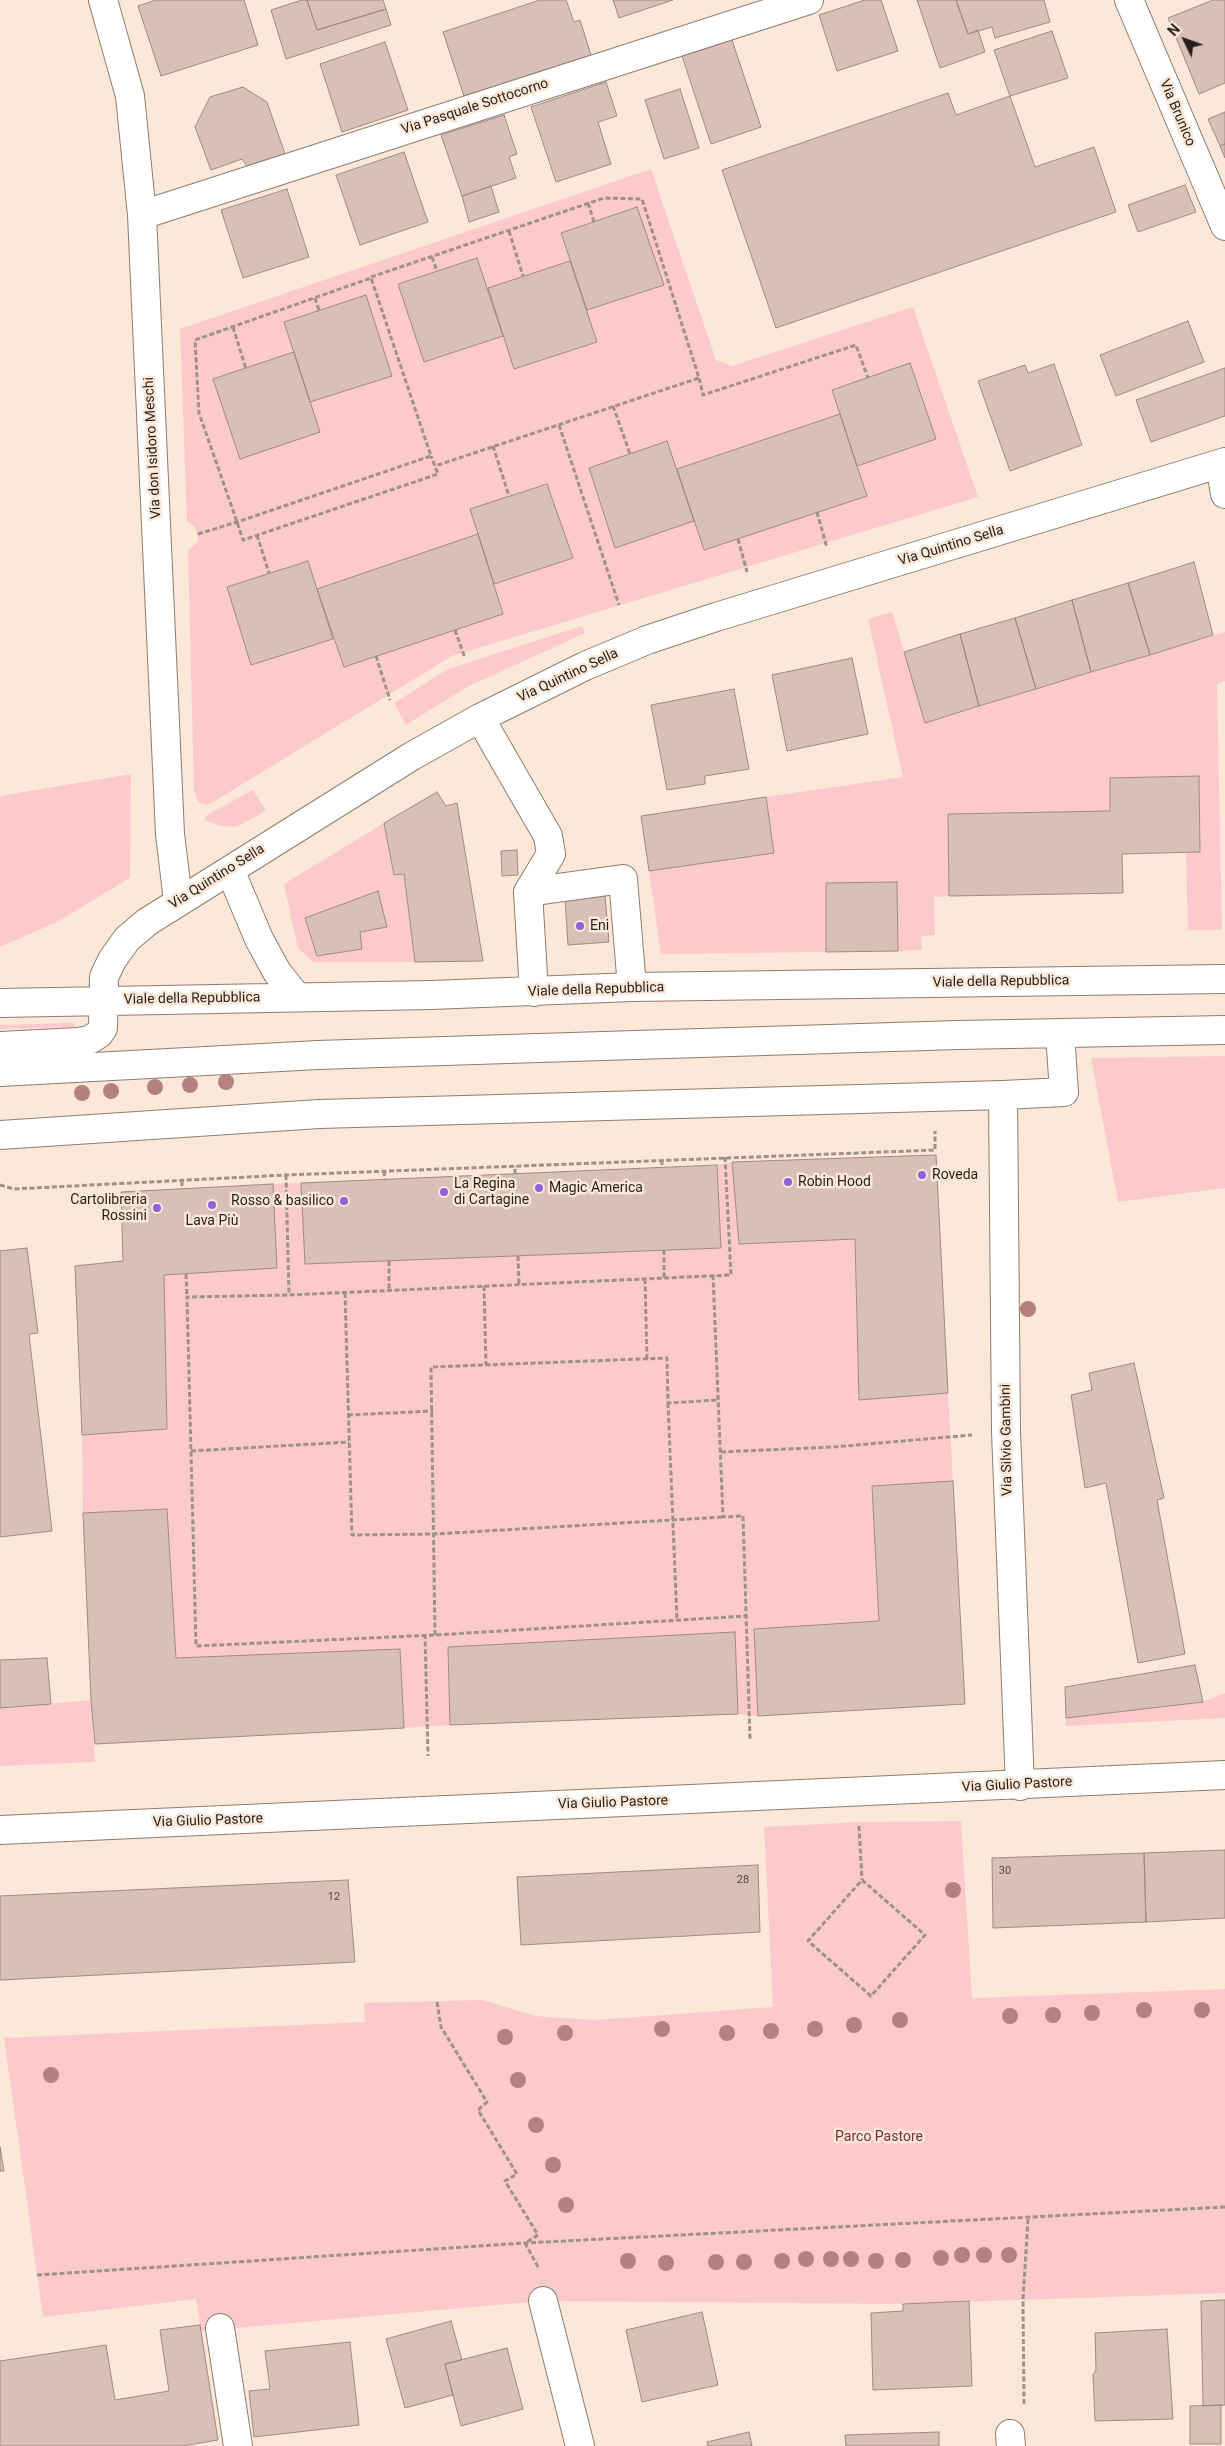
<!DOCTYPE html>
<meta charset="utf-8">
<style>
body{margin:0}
#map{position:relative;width:1225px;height:2446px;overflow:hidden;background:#fce8d8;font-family:Roboto,sans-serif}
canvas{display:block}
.north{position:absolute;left:1160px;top:15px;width:50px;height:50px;-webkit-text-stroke:4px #fce8d8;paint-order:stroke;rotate:312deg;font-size:14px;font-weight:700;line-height:20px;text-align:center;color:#261f19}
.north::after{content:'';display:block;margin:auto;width:18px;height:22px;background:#261f19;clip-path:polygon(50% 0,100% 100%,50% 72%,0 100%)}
</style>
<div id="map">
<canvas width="1225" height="2446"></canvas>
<div class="north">N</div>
</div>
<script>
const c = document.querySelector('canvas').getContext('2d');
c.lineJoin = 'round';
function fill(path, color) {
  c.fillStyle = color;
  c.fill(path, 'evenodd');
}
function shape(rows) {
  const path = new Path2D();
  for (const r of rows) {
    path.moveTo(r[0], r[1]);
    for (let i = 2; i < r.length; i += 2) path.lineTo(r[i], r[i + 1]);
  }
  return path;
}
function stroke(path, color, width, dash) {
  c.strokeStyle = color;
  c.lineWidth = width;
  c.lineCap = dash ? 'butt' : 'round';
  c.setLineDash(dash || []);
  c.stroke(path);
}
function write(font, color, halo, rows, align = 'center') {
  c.font = font + ' Roboto,sans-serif';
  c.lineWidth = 5;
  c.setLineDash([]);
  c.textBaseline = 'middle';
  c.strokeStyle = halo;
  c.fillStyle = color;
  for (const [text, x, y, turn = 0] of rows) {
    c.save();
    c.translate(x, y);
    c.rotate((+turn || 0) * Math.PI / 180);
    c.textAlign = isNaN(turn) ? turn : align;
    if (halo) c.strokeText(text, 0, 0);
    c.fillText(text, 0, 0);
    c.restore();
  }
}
fill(shape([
 [651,169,716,360,732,366,913,307,978,497,452,656,213,802,206,805,199,803,194,791,188,551,198,541,196,528,187,521,180,329],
 [892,612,926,723,1225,632,1225,681,1217,684,1222,930,1188,930,1186,853,1200,852,1199,777,1110,778,1110,811,948,814,949,896,934,897,935,935,921,936,922,950,898,951,897,882,826,883,826,952,661,954,649,871,774,853,766,797,903,777,868,619],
 [582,626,585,633,467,687,406,725,394,703,448,669],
 [131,774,130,878,57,922,0,947,0,796],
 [253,790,266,811,236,827,221,826,204,820,207,815],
 [384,823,394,875,404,874,415,962,313,962,298,948,284,884],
 [74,1023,75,1027,0,1029,0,1025],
 [1225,1056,1225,1188,1118,1202,1091,1058],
 [732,1162,739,1244,855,1239,859,1400,948,1393,953,1481,872,1486,879,1621,754,1629,758,1716,738,1714,734,1632,448,1647,450,1725,404,1728,400,1650,176,1658,167,1509,83,1513,82,1435,167,1429,164,1275,277,1268,273,1184,301,1183,305,1264,721,1248,717,1165],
 [1225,1693,1225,1718,1065,1726,1066,1718,1203,1702],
 [91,1700,95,1762,0,1766,0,1708],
 [961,1821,972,1998,1225,1989,1225,2293,903,2304,543,2301,201,2331,196,2299,43,2317,4,2038,365,2022,364,2003,483,2000,535,2016,594,2020,773,2007,764,1827,859,1822]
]), '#fcc9cd');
const building = shape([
 [156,0,244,0,258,45,161,76,138,6,156,0],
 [302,0,307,0,317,30,386,9,391,25,286,59,271,10,302,0],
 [307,0,383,0,386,9,317,30,307,0],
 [540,0,566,0,574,22,580,20,591,55,464,96,443,32,540,0],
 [613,0,673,0,619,18,613,0],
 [865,0,881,0,898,51,837,71,819,15,865,0],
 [917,0,956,0,968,34,978,30,985,52,940,68,917,0],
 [956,0,1044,0,1050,22,995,38,992,27,968,34,956,0],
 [1213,0,1225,0,1225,83,1199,94,1168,18,1213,0],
 [1052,31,1068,78,1010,96,994,50,1052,31],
 [732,40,761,127,711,144,682,56,732,40],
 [385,42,408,110,342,132,320,64,385,42],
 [606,82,617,116,598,122,611,164,556,182,531,107,606,82],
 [243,87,267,102,285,154,247,166,242,159,211,170,195,127,210,97,243,87],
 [680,89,699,148,664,159,645,100,680,89],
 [948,93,956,115,1010,96,1035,167,1094,147,1116,212,776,328,722,170,948,93],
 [1225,112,1225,144,1220,146,1208,119,1225,112],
 [504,115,517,154,509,157,516,178,462,196,441,135,504,115],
 [1225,144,1225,158,1220,146,1225,144],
 [404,152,428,222,360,245,336,175,404,152],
 [1185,185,1196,212,1138,232,1128,205,1185,185],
 [491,186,499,212,469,222,462,196,491,186],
 [287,189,309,257,243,278,221,210,287,189],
 [637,207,664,285,587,310,561,233,637,207],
 [477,258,503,336,424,362,398,284,477,258],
 [570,261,597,342,514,369,488,288,570,261],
 [366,295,392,376,310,402,284,322,366,295],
 [1188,321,1204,362,1116,396,1100,355,1188,321],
 [294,352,320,432,240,459,213,379,294,352],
 [910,363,936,439,857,466,832,390,910,363],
 [1054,364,1082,445,1010,471,978,381,1025,365,1028,373,1054,364],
 [1225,368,1225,416,1151,442,1136,400,1225,368],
 [840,414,867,496,704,550,677,469,840,414],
 [667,441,694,521,615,548,589,468,667,441],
 [547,484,573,558,494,584,470,509,547,484],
 [478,534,503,614,344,667,317,589,478,534],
 [308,561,333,639,251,665,227,587,308,561],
 [1194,562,1213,635,1150,655,1128,583,1194,562],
 [1128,583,1150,655,1091,672,1072,600,1128,583],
 [1072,600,1091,672,1036,689,1015,618,1072,600],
 [1015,618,1036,689,979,706,960,634,1015,618],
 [960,634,979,706,925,723,904,652,960,634],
 [852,658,868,734,787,751,772,675,852,658],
 [734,689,749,769,705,776,705,784,667,790,651,705,734,689],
 [1199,776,1200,852,1122,854,1123,893,949,896,948,814,1110,811,1110,778,1199,776],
 [437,792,446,806,457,803,483,961,415,962,404,874,394,875,384,823,437,792],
 [766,797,774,853,649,871,641,816,766,797],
 [517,850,518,875,502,876,501,851,517,850],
 [897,882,898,951,826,952,826,883,897,882],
 [378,891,387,927,360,932,362,949,317,956,305,918,378,891],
 [605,896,609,942,568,945,565,899,605,896],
 [936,1155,948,1393,859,1400,855,1239,739,1244,732,1162,936,1155],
 [717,1165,721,1248,305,1264,301,1183,717,1165],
 [273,1184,277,1268,164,1275,167,1429,82,1435,75,1266,123,1261,121,1192,273,1184],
 [27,1248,38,1333,29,1334,52,1531,0,1537,0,1251,27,1248],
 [1134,1363,1164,1498,1157,1500,1185,1654,1138,1663,1106,1483,1085,1488,1071,1395,1092,1390,1089,1373,1134,1363],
 [953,1481,965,1704,758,1716,754,1629,879,1621,872,1486,953,1481],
 [167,1509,176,1658,400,1649,404,1728,95,1744,91,1700,83,1513,167,1509],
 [735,1632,738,1714,450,1725,448,1647,735,1632],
 [47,1658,51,1704,0,1708,0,1660,47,1658],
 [1195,1665,1203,1702,1066,1718,1065,1687,1195,1665],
 [1225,1850,1225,1918,1146,1922,1144,1853,1225,1850],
 [1144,1853,1146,1922,993,1928,992,1858,1144,1853],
 [758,1865,760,1932,521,1945,517,1877,758,1865],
 [348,1880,355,1962,0,1980,0,1896,348,1880],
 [0,2147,4,2171,0,2171,0,2147],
 [1225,2300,1225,2405,1203,2406,1201,2301,1225,2300],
 [969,2301,972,2386,873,2390,871,2313,903,2311,903,2304,969,2301],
 [702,2312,718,2385,642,2402,626,2330,702,2312],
 [451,2321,462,2360,445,2364,453,2395,405,2408,386,2339,451,2321],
 [200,2325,218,2440,182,2446,0,2446,0,2361,106,2345,115,2400,169,2391,160,2330,200,2325],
 [1167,2329,1173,2419,1095,2421,1093,2375,1096,2370,1095,2333,1167,2329],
 [350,2342,359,2425,254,2437,249,2391,270,2389,265,2351,350,2342],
 [507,2348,523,2409,461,2426,445,2364,507,2348],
 [1221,2405,1221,2444,1190,2444,1190,2406,1221,2405],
 [749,2432,752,2446,708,2446,707,2442,749,2432],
 [939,2432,939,2446,846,2446,845,2435,939,2432]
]);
fill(building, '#d8c0b8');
stroke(building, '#a18982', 1);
const minor = shape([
 [103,0,130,96,142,215,170,834,178,901],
 [1129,0,1225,226],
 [142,215,809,0],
 [1220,464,1225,494],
 [480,718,548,836,551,854,528,892],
 [230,870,259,939,277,972,297,997],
 [534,992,528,892,623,879,632,987],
 [0,1003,432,995,632,987,1225,979],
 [0,1046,78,1042,89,1040,99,1034,103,1028,104,977,112,960,127,939,147,922,412,756,480,718,585,666,647,640,716,617,1225,462],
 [0,1072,318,1055,539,1048,958,1035,1225,1030],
 [1003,1095,1006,1432,1020,1786],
 [0,1135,319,1114,1003,1095,1064,1092,1060,1033],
 [0,1830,1225,1775],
 [543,2301,580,2446],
 [220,2328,238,2446],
 [1010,2434,1011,2446]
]);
stroke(minor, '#8e7d6e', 30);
stroke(shape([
 [588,203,594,222],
 [509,231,523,276],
 [432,257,437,271],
 [371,277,604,198,642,199,699,378,435,466],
 [315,298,319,310],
 [233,327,246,369],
 [699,378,703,395,856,345,868,378],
 [613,406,630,454],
 [559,425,619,605],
 [493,446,509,496],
 [817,512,827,548],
 [198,534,237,522,431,456,371,278,195,340,199,413,237,522,243,540,438,474,431,456],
 [257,535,269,573],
 [738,539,747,572],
 [455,630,465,658],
 [376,656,390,700],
 [725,1157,731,1275,289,1295,187,1297,196,1646,435,1635,745,1616],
 [662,1160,662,1167],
 [384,1171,385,1179],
 [515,1174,515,1166],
 [286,1175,289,1295],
 [182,1181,182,1189],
 [0,1185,14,1189,286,1175,935,1150,935,1131],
 [664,1250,664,1278],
 [518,1256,519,1285],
 [389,1261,389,1290],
 [186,1274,187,1297],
 [713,1275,723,1517,743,1516,750,1739],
 [645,1279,647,1359],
 [484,1286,486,1365],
 [345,1293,352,1535,435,1534,723,1517],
 [668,1403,677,1620],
 [348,1415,433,1411],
 [191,1451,349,1442],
 [721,1452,833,1447,972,1435],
 [425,1634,428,1756],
 [435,1635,431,1367,667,1358,668,1403,718,1400],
 [859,1826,862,1880],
 [862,1880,925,1935,871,1996,808,1941,862,1880],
 [437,2002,441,2027,487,2102,478,2110,517,2174,505,2181,538,2235,525,2243,538,2267],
 [37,2275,525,2243,1225,2207],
 [1024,2404,1023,2299,1028,2219]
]), '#a09186', 3, [5, 2.5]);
stroke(minor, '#fff', 28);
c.fillStyle = '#b48181';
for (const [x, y] of [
 [226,1082],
 [190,1085],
 [155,1087],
 [111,1091],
 [82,1093],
 [1028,1309],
 [953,1890],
 [1144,2010],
 [1202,2010],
 [1092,2013],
 [1053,2015],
 [1010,2016],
 [900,2020],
 [854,2025],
 [662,2029],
 [815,2029],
 [771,2031],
 [565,2033],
 [727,2033],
 [505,2037],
 [51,2075],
 [518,2080],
 [536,2125],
 [553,2165],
 [566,2205],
 [962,2255],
 [984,2255],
 [1009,2255],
 [941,2258],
 [806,2259],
 [831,2259],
 [851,2259],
 [903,2260],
 [628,2261],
 [782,2261],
 [876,2261],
 [716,2262],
 [744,2262],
 [666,2263]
]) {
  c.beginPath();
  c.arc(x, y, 8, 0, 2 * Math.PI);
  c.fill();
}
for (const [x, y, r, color] of [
 [580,926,5,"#9160da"],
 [922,1175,5,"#9160da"],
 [788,1182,5,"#9160da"],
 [539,1188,5,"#9160da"],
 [444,1192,5,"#9160da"],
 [344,1201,5,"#9160da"],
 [212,1205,5,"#9160da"],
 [157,1208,5,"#9160da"]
]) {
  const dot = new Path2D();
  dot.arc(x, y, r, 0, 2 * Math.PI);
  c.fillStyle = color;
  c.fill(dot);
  stroke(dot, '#fce8d8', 2);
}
write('11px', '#524741', null, [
 ["30",1005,1871],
 ["28",743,1880],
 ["12",334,1897]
]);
write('14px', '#261f19', '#fce8d8', [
 ["Via Pasquale Sottocorno",475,107,-18],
 ["Via Brunico",1177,113,67],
 ["Via don Isidoro Meschi",153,448,-93],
 ["Via Quintino Sella",951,546,-17],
 ["Via Quintino Sella",568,676,-25],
 ["Via Quintino Sella",217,877,-32],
 ["Viale della Repubblica",1001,982,-1],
 ["Viale della Repubblica",596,990,-2],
 ["Viale della Repubblica",192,999,-1],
 ["Via Silvio Gambini",1007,1440,-91],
 ["Via Giulio Pastore",1017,1785,-3],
 ["Via Giulio Pastore",613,1803,-2],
 ["Via Giulio Pastore",208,1821,-2]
]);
write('14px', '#261f19', '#fce8d8', [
 ["Eni",590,926],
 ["Roveda",932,1175],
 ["Robin Hood",798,1182],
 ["La Regina",454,1184],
 ["di Cartagine",454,1200],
 ["Magic America",549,1188],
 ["Cartolibreria",147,1200,"right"],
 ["Rossini",147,1216,"right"],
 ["Rosso & basilico",334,1201,"right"],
 ["Lava Più",212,1221,"center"]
], 'left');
write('14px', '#792c39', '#fce8d8', [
 ["Parco Pastore",879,2137]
]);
</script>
